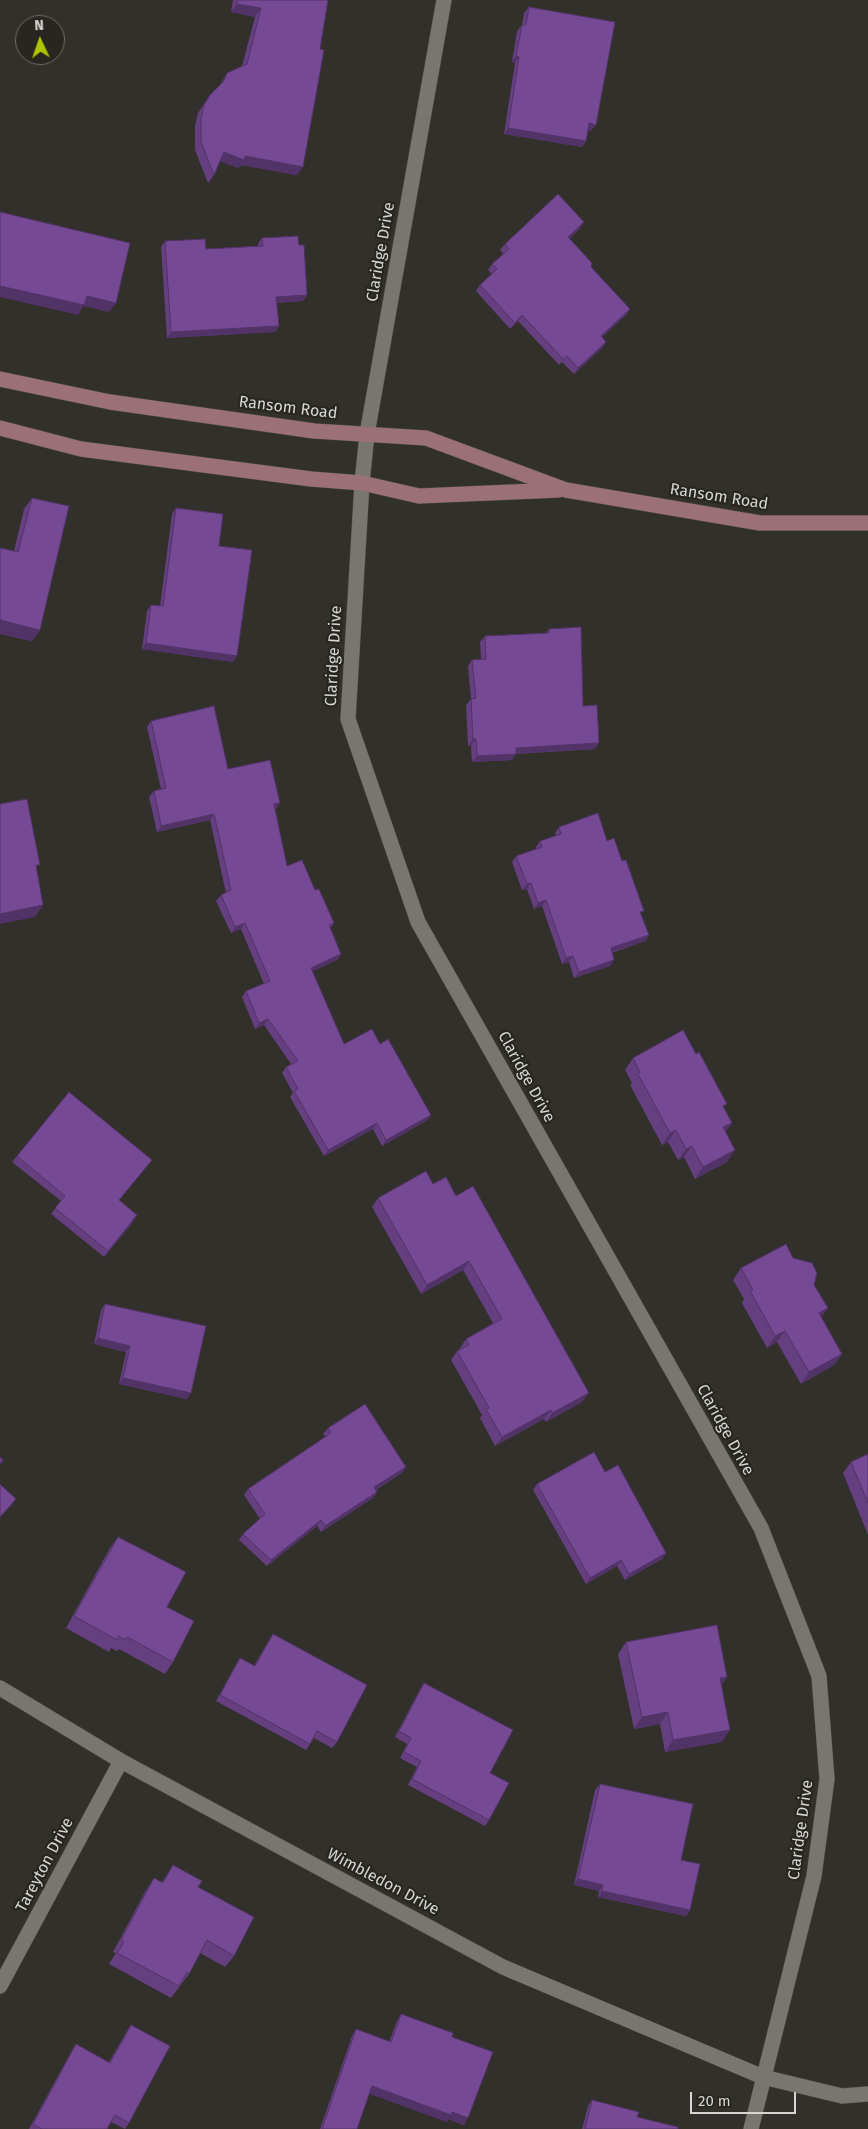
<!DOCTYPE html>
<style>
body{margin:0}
#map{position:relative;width:868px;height:2129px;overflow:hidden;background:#31302a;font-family:"Fira Sans",sans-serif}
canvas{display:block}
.north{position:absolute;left:15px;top:15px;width:50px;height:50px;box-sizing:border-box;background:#272620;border:1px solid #6d6c67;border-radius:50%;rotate:357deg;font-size:14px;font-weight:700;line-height:20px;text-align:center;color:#d6d5d1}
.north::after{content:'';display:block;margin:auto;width:18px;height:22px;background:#b0c501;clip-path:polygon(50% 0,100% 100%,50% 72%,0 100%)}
.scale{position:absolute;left:690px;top:2092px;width:106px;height:22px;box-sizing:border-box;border:2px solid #d6d5d1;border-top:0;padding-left:6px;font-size:15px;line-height:18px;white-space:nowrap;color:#d6d5d1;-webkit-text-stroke:4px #272620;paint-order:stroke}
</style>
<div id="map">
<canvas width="868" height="2129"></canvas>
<div class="north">N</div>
<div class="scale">20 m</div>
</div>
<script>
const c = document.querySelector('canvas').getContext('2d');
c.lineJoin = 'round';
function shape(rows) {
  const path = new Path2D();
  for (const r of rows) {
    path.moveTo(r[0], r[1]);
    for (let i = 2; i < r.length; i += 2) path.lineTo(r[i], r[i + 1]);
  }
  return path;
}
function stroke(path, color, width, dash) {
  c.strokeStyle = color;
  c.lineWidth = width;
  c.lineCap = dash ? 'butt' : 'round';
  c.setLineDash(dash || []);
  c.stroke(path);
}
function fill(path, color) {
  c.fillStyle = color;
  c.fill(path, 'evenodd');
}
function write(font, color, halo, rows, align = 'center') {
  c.font = font + ' "Fira Sans",sans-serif';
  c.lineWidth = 4.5;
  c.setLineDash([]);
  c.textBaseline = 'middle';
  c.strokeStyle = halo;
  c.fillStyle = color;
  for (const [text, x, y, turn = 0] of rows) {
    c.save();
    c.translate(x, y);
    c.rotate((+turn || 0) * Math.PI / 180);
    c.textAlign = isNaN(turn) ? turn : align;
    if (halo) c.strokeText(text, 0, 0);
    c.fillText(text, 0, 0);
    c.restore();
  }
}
const lane = shape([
 [763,2077,842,2096,868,2094]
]);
const street = shape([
 [444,0,367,434,362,483,348,719,418,922,761,1528,819,1676,827,1779,814,1876,751,2129],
 [0,1688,121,1761,503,1967,763,2077],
 [0,1986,121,1761]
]);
const secondary = shape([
 [0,379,110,402,314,431,426,438,566,490,760,523,868,523],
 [0,428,81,449,311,479,362,483,419,496,559,490]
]);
stroke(lane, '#4e4d47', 16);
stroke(street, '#4e4d47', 16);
stroke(secondary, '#4e4d47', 16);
stroke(lane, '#78766f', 15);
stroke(street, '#78766f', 15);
stroke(secondary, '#9c7079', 15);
fill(shape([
 [233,0,328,0,297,175,241,165,238,168,220,161,214,175,208,183,195,150,195,126,198,113,210,95,220,85,227,73,242,66,255,17,231,12],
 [529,7,591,131,588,130,586,141,582,147,504,134,515,63,512,62,517,31,522,25,524,13],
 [580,228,569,239,591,267,630,309,626,315,602,337,606,342,602,348,574,374,562,362,559,365,518,321,510,329,476,291,480,285,492,274,488,270,492,264,503,254,500,250,505,244],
 [262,238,299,245,307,295,303,301,277,303,279,326,275,332,167,338,161,247,165,241,206,249,258,246,258,244],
 [32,498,40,630,32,641,0,634,0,548,14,551,24,509],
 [176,508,219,546,233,662,142,649,147,611,151,605,160,606,172,514],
 [549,629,599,743,595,749,516,754,512,760,472,762,471,745,468,746,466,705,471,699,468,666,472,660,481,659,480,642,485,636,546,633],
 [151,721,228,769,276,809,275,809,287,866,315,890,334,923,330,928,341,954,337,960,312,971,344,1044,380,1044,431,1115,426,1121,382,1146,373,1129,324,1156,290,1097,293,1093,282,1073,286,1067,291,1064,264,1025,255,1029,242,997,246,991,264,984,241,929,231,933,216,901,221,895,226,893,210,820,157,832,149,797,154,791,161,789,147,727],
 [559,827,607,841,641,914,649,935,645,941,612,953,610,966,574,978,569,962,562,964,542,906,534,909,527,889,522,890,512,862,516,856,536,849,536,847,540,841,556,836,555,833],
 [633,1058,724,1108,732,1123,725,1132,727,1162,695,1179,684,1157,678,1160,668,1142,662,1145,630,1085,632,1083,625,1070],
 [17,1156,152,1160,119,1200,133,1222,104,1257,51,1214,61,1201,12,1162],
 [433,1184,456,1196,582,1402,546,1422,544,1419,495,1446,480,1418,482,1415,451,1360,457,1351,460,1349,460,1348,466,1339,493,1323,463,1270,421,1294,372,1207,378,1198],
 [793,1258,814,1285,828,1308,821,1317,842,1354,834,1365,801,1384,777,1342,767,1348,742,1303,744,1299,733,1280,741,1268],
 [105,1304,187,1399,119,1384,126,1352,94,1344,101,1310],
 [328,1428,402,1473,376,1490,377,1492,373,1498,321,1532,317,1526,267,1566,239,1540,243,1534,260,1519,244,1495,248,1489,326,1437,323,1434],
 [868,1454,868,1535,843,1473,851,1462],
 [605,1472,666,1553,662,1559,625,1580,617,1566,586,1584,533,1490,537,1484],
 [118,1537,167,1607,173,1662,165,1674,119,1649,117,1651,111,1648,109,1652,66,1628,110,1548],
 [273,1634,337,1742,332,1748,314,1738,306,1750,216,1701,236,1664,240,1658,254,1666,269,1640],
 [626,1642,727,1677,721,1685,722,1742,665,1752,660,1724,634,1729,618,1654],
 [424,1683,490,1773,489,1820,485,1826,408,1785,417,1767,400,1758,407,1744,395,1737,420,1689],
 [600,1784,681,1860,690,1910,686,1916,598,1897,599,1891,574,1885,595,1790],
 [173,1865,198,1887,234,1956,225,1967,200,1953,189,1974,171,1998,109,1964,116,1953,113,1952,146,1890,154,1878,162,1882],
 [401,2014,452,2037,464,2125,448,2119,447,2122,369,2093,357,2129,320,2129,352,2036,356,2029,389,2042,397,2021],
 [131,2025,129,2123,125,2129,111,2122,107,2129,29,2129,72,2050,76,2044,109,2062,127,2031],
 [592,2100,637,2117,678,2129,582,2129,588,2106]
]), '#653f7f');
fill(shape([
 [237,4,261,8,255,17,231,12],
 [516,56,519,57,515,63,512,62],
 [589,123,596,125,591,131,585,129],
 [508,128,586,141,582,147,504,134],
 [224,152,303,167,297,175,241,165,238,168,219,161],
 [584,222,580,228,564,243,568,237],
 [0,286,87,296,116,303,109,312,83,306,78,315,0,297],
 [307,295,303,301,272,303,276,297],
 [630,309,626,315,596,342,601,336],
 [522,315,518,321,510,329,515,323],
 [279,326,275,332,167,338,171,332],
 [606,342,602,348,574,374,578,368],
 [0,620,40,630,32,641,0,634],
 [146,643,237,656,233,662,142,649],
 [473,739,476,739,471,745,468,746],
 [599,743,595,749,512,754,516,748],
 [516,754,512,760,472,762,477,756],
 [280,803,276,809,270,810,274,804],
 [214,814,210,820,157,832,161,826],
 [531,883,527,889,522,890,527,884],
 [546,900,542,906,534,909,538,903],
 [43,905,35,917,0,924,0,914],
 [245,923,241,929,231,933,235,927],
 [649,935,645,941,606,954,611,948],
 [341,954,337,960,307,974,311,968],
 [573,956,569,962,562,964,566,958],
 [614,960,610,966,574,978,579,972],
 [268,1019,264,1025,255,1029,259,1023],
 [431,1115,426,1121,382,1146,386,1140],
 [377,1123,373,1129,324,1156,328,1150],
 [732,1123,724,1134,723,1127],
 [676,1130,668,1142,662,1145,670,1133],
 [692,1146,684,1157,678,1160,686,1149],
 [735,1150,727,1162,695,1179,703,1167],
 [137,1215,133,1222,104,1257,108,1251],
 [469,1261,463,1270,421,1294,427,1285],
 [828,1308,819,1320,819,1313],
 [785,1331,777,1342,767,1348,775,1336],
 [98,1338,130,1346,126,1352,94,1344],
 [842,1354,834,1365,801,1384,809,1372],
 [123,1378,191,1393,187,1399,119,1384],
 [589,1393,582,1402,546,1422,552,1413],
 [551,1410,544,1419,495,1446,502,1437],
 [406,1467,402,1473,370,1493,374,1487],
 [377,1492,373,1498,321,1532,325,1526],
 [16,1499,12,1505,0,1518,0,1517],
 [321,1520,317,1526,267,1566,271,1560],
 [666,1553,662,1559,625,1580,629,1574],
 [621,1560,617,1566,586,1584,590,1578],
 [727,1677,719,1689,720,1678],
 [668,1712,660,1724,634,1729,642,1717],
 [730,1730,722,1742,665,1752,673,1740],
 [578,1879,603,1885,599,1891,574,1885],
 [602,1891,690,1910,686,1916,598,1897],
 [372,2086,452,2112,468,2118,464,2125,448,2119,447,2122,367,2093]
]), '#523368');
const building = shape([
 [237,0,328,0,320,49,324,50,303,167,245,156,244,160,224,152,214,175,201,142,201,118,204,105,210,95,224,81,227,73,247,64,261,8,237,4,237,0],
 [529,7,615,22,596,125,589,123,586,141,508,128,519,57,516,56,522,25,526,25,529,7],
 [558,194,584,222,568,237,592,263,591,267,630,309,601,336,606,342,578,368,567,356,563,359,522,315,515,323,480,285,497,269,492,264,509,249,505,244,558,194],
 [0,212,130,243,116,303,87,296,84,305,0,286,0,212],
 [298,236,299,245,304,245,307,295,276,297,279,326,171,332,165,241,205,239,206,249,263,246,262,238,298,236],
 [32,498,69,506,40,630,0,620,0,548,18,552,32,498],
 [176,508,223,514,219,546,252,550,237,656,146,643,151,605,163,606,176,508],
 [581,627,583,706,597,705,599,743,516,748,516,754,477,756,476,739,473,739,471,699,476,698,472,660,486,659,485,636,549,633,549,629,581,627],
 [214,706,228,769,270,760,280,803,274,804,287,866,302,860,315,890,319,889,334,923,329,925,341,954,311,968,344,1044,372,1029,380,1044,388,1039,431,1115,386,1140,377,1123,328,1150,294,1091,298,1089,286,1067,298,1061,268,1019,259,1023,246,991,270,981,245,923,235,927,221,895,231,890,214,814,161,826,154,791,166,788,151,721,214,706],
 [27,799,40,865,36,865,43,905,0,914,0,804,27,799],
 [598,813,607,841,614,838,622,861,626,860,644,911,640,912,649,935,611,948,614,960,579,972,573,956,566,958,546,900,538,903,531,883,527,884,516,856,542,847,540,841,561,834,559,827,598,813],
 [683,1030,696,1054,699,1052,727,1104,723,1106,732,1123,723,1127,735,1150,703,1167,692,1146,686,1149,676,1130,670,1133,638,1074,640,1072,633,1058,683,1030],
 [69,1092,152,1160,119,1200,137,1215,108,1251,55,1208,65,1196,17,1156,69,1092],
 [426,1171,433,1184,446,1177,456,1196,473,1186,589,1393,552,1413,551,1410,502,1437,486,1409,489,1408,457,1351,469,1345,466,1339,502,1319,469,1261,427,1285,378,1198,426,1171],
 [786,1244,793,1258,812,1263,817,1273,814,1285,828,1308,819,1313,842,1354,809,1372,785,1331,775,1336,750,1291,753,1290,741,1268,786,1244],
 [105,1304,206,1326,191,1393,123,1378,130,1346,98,1338,105,1304],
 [365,1404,406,1467,374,1487,377,1492,325,1526,321,1520,271,1560,243,1534,265,1514,248,1489,331,1433,328,1428,365,1404],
 [594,1452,605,1472,618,1465,666,1553,629,1574,621,1560,590,1578,537,1484,594,1452],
 [868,1454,868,1503,851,1462,868,1454],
 [0,1457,3,1460,0,1464,0,1457],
 [0,1484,16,1499,0,1517,0,1484],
 [118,1537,186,1572,167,1607,194,1621,173,1662,127,1637,125,1640,119,1636,117,1640,74,1616,118,1537],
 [717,1625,727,1677,720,1678,730,1730,673,1740,668,1712,642,1717,626,1642,717,1625],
 [273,1634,367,1685,337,1742,317,1731,310,1744,220,1695,240,1658,255,1666,273,1634],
 [424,1683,513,1730,490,1773,509,1783,489,1820,412,1779,421,1761,404,1752,411,1738,399,1731,424,1683],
 [600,1784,693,1804,681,1860,700,1864,690,1910,602,1891,603,1885,578,1879,600,1784],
 [173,1865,202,1881,198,1887,254,1917,234,1956,207,1940,189,1974,187,1972,179,1986,117,1953,124,1942,121,1940,154,1878,163,1883,173,1865],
 [401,2014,453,2033,452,2037,493,2052,468,2118,452,2112,451,2115,372,2086,357,2129,322,2129,356,2029,391,2042,401,2014],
 [131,2025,170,2046,129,2123,115,2115,107,2129,42,2129,33,2124,76,2044,110,2063,131,2025],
 [592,2100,639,2112,637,2117,678,2127,678,2129,585,2129,592,2100]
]);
fill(building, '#754994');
stroke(building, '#523368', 1);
write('16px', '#d6d5d1', '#272620', [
 ["Claridge Drive",381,252,-80],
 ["Ransom Road",288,408,7],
 ["Ransom Road",719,497,9],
 ["Claridge Drive",334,656,-87],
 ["Claridge Drive",526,1077,61],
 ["Claridge Drive",725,1430,61],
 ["Claridge Drive",801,1830,-82],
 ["Tareyton Drive",45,1865,-62],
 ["Wimbledon Drive",383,1882,28]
]);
</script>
